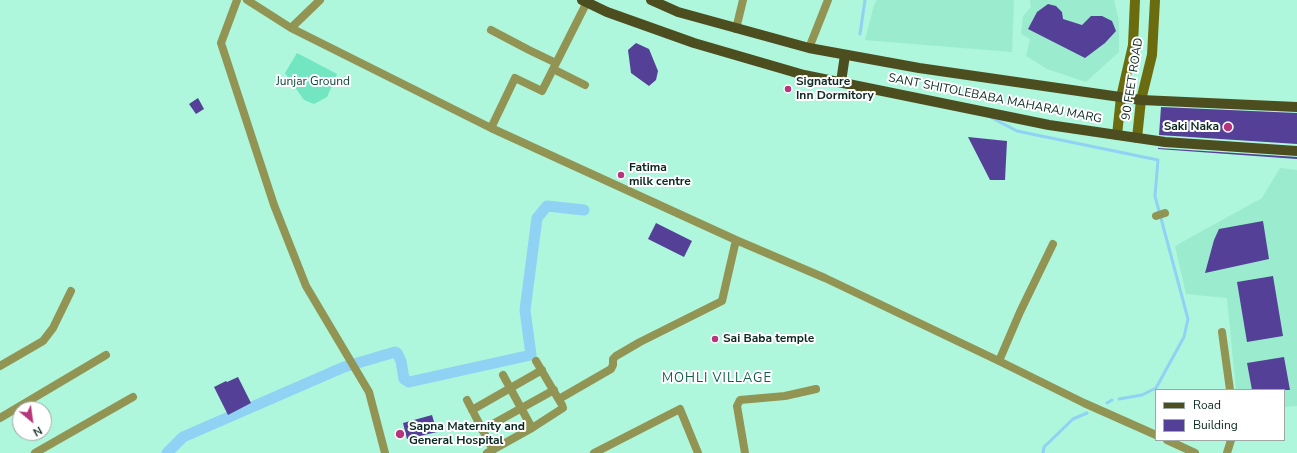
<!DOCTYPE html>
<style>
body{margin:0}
#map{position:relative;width:1297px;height:453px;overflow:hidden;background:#aef6dc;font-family:"Nunito Sans",sans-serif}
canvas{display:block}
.legend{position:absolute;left:1155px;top:389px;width:130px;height:52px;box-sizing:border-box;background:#fff;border:1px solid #9ea9a6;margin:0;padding:5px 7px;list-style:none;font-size:12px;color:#0c2921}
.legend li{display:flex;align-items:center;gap:8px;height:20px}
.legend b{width:20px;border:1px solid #9ea9a6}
.north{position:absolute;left:12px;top:401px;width:40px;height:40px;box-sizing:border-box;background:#fff;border:1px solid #9ea9a6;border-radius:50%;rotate:151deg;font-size:11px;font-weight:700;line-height:16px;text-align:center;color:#0c2921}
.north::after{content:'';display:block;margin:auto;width:14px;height:18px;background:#b7357d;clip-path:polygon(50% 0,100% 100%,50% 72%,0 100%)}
</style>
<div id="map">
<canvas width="1297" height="453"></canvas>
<ul class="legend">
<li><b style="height:5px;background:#4d4e20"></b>Road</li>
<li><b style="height:11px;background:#544096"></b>Building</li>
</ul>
<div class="north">N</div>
</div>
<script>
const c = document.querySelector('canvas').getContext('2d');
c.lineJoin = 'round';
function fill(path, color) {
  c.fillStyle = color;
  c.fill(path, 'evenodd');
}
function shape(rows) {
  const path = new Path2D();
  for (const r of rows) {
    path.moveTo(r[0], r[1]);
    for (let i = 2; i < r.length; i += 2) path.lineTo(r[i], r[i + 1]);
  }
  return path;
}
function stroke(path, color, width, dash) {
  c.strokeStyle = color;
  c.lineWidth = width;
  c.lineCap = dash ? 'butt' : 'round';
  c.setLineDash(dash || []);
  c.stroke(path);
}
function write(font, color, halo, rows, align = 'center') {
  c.font = font + ' "Nunito Sans",sans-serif';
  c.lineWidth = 4;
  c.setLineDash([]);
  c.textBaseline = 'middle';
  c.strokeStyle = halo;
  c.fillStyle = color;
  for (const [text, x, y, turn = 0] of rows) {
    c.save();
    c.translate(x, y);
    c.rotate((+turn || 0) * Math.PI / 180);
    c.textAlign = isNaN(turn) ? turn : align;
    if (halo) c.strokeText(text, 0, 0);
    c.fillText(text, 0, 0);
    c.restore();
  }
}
fill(shape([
 [877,0,1014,0,1012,52,865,40,874,5],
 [1030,0,1114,0,1119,22,1119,52,1086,82,1047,69,1026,56,1030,39,1021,34,1023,16,1031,7],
 [1280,168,1297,170,1297,406,1284,407,1284,390,1236,390,1227,298,1186,294,1175,246,1262,198]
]), '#9bebcf');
fill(shape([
 [297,53,337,74,327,97,314,104,304,100,285,73]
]), '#71e6c1');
stroke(shape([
 [860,34,865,0],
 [992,118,1017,131,1158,160,1155,196,1188,319,1184,337,1156,388,1142,395,1119,399],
 [1107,403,1112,400],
 [1043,453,1044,447,1073,419,1087,413]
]), '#90d2f3', 3);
stroke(shape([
 [167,453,183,437,344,367,395,352,397,353,401,361,404,379,409,382,531,355,525,310,537,218,547,206,584,210]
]), '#90d2f3', 11);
fill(shape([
 [1048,4,1056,6,1062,12,1063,19,1082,25,1091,16,1102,16,1112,21,1116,31,1105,43,1085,58,1028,29,1037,12],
 [636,43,649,49,658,71,656,80,649,86,631,73,628,50],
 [198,98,204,109,196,114,189,104],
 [1161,107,1297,113,1297,144,1159,135],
 [968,137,1007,141,1005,180,990,180],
 [1158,148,1297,157,1297,159,1158,149],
 [1263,221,1269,259,1205,273,1214,240,1219,229],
 [656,223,692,241,684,257,648,239],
 [1273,276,1283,336,1247,342,1237,282],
 [1284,357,1290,390,1252,390,1247,363],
 [238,377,251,403,228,415,214,387,226,381,227,382],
 [432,415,437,432,407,439,403,423]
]), '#544096');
stroke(shape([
 [237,0,221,43,274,205,306,286,369,392,385,453],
 [247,0,291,28,491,128,736,240,825,278,999,361,1084,403,1156,435],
 [291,28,320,0],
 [736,29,743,0],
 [491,30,529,50,556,63],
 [809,48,828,0],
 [553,69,585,85],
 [491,128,515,78,542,91,588,0],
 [1156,216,1165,213],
 [1222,332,1230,390],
 [999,361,1020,312,1053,244],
 [0,366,43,341,53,328,71,291],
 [503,375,532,428],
 [559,399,611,369,613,365,613,359,616,356,640,342,722,301,736,240],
 [467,400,493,450],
 [472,410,542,370],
 [0,418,106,355],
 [482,430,554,390],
 [1167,440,1195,453],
 [35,453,133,397],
 [487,453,532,428,563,408,562,405,536,361],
 [594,453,680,409,698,453],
 [745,453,737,406,740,400,785,396,816,389],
 [1227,453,1231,440]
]), '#929453', 8);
stroke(shape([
 [1117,135,1121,97,1133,45,1135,0],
 [1137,138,1141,100,1152,55,1155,0]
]), '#6b6c10', 10);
stroke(shape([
 [582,0,607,12,694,43,804,75,1049,125,1165,142,1297,151],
 [651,0,678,12,809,48,919,68,1141,100,1297,107],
 [841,82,845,55]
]), '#4d4e20', 10);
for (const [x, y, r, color] of [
 [788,89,4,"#b7357d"],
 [1228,127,5,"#b7357d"],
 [621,175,4,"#b7357d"],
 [715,339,4,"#b7357d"],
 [400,434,5,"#b7357d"]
]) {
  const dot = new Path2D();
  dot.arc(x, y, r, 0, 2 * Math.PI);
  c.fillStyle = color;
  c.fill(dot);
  stroke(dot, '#fff', 1.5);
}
write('12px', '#0c2921', '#fff', [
 ["90 FEET ROAD",1133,79,-81],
 ["SANT SHITOLEBABA MAHARAJ MARG",995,99,11]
]);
write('12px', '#094838', '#fff', [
 ["Junjar Ground",313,82]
]);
write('bold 12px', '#0c2921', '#fff', [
 ["Signature",796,82],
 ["Inn Dormitory",796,96],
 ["Saki Naka",1219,127,"right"],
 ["Fatima",629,168],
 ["milk centre",629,182],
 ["Sai Baba temple",723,339],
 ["Sapna Maternity and",409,427],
 ["General Hospital",409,441]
], 'left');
c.letterSpacing = '1px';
write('13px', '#125f4b', '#fff', [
 ["MOHLI VILLAGE",717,379]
]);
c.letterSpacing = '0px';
</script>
